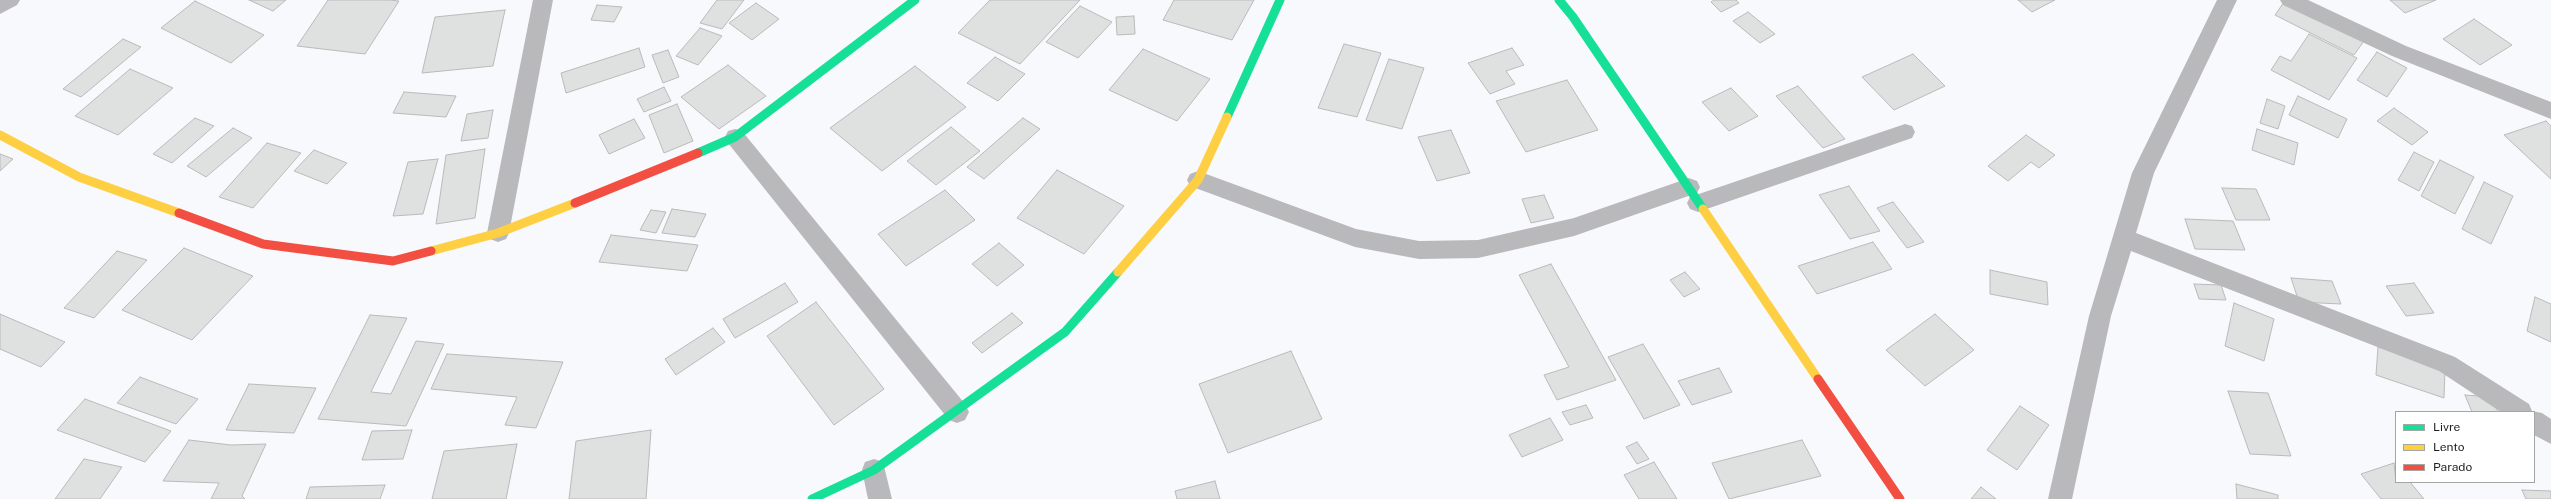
<!DOCTYPE html>
<style>
body{margin:0}
#map{position:relative;width:2551px;height:499px;overflow:hidden;background:#f7f9fc;font-family:"Public Sans",sans-serif}
canvas{display:block}
.legend{position:absolute;left:2395px;top:411px;width:140px;height:72px;box-sizing:border-box;background:#fff;border:1px solid #a4a5a5;margin:0;padding:5px 7px;list-style:none;font-size:12px;color:#1c1e1f}
.legend li{display:flex;align-items:center;gap:8px;height:20px}
.legend b{width:20px;border:1px solid #a4a5a5}
</style>
<div id="map">
<canvas width="2551" height="499"></canvas>
<ul class="legend">
<li><b style="height:5px;background:#16e098"></b>Livre</li>
<li><b style="height:5px;background:#ffcf43"></b>Lento</li>
<li><b style="height:5px;background:#f24e42"></b>Parado</li>
</ul>
</div>
<script>
const c = document.querySelector('canvas').getContext('2d');
c.lineJoin = 'round';
function fill(path, color) {
  c.fillStyle = color;
  c.fill(path, 'evenodd');
}
function shape(rows) {
  const path = new Path2D();
  for (const r of rows) {
    path.moveTo(r[0], r[1]);
    for (let i = 2; i < r.length; i += 2) path.lineTo(r[i], r[i + 1]);
  }
  return path;
}
function stroke(path, color, width, dash) {
  c.strokeStyle = color;
  c.lineWidth = width;
  c.lineCap = dash ? 'butt' : 'round';
  c.setLineDash(dash || []);
  c.stroke(path);
}
const building = shape([
 [249,0,286,0,273,11,249,0],
 [328,0,390,0,399,1,365,54,297,46,328,0],
 [717,0,744,0,722,29,700,23,717,0],
 [990,0,1080,0,1020,64,958,33,990,0],
 [1174,0,1254,0,1232,40,1163,20,1174,0],
 [1714,0,1736,0,1739,3,1721,12,1711,2,1714,0],
 [2018,0,2055,0,2032,12,2018,0],
 [2390,0,2436,0,2405,13,2390,0],
 [195,1,264,35,231,63,161,28,195,1],
 [2284,2,2364,41,2354,55,2275,15,2284,2],
 [756,3,779,19,752,40,729,23,756,3],
 [597,5,622,7,614,22,591,20,597,5],
 [1080,6,1112,22,1078,58,1046,42,1080,6],
 [505,10,493,66,422,73,435,17,505,10],
 [1748,12,1775,34,1760,43,1733,21,1748,12],
 [1134,16,1135,34,1117,35,1116,17,1134,16],
 [2474,19,2512,45,2480,65,2443,39,2474,19],
 [700,28,722,36,698,65,676,56,700,28],
 [2309,34,2357,58,2329,100,2271,70,2280,56,2291,61,2309,34],
 [123,39,141,47,81,97,63,89,123,39],
 [1344,44,1381,53,1357,117,1318,108,1344,44],
 [639,48,645,67,566,93,561,73,639,48],
 [1512,48,1524,65,1506,71,1515,84,1490,94,1468,63,1512,48],
 [1143,49,1210,79,1177,121,1109,90,1143,49],
 [668,50,679,77,663,83,652,55,668,50],
 [2377,52,2407,68,2387,97,2357,80,2377,52],
 [1913,54,1945,86,1894,110,1862,77,1913,54],
 [995,57,1025,74,998,101,967,83,995,57],
 [1389,59,1424,68,1402,129,1366,120,1389,59],
 [728,65,766,96,719,129,681,97,728,65],
 [915,66,966,107,882,171,830,128,915,66],
 [130,69,173,88,118,135,75,116,130,69],
 [1567,80,1598,130,1526,152,1496,101,1567,80],
 [1798,86,1845,139,1823,148,1776,96,1798,86],
 [664,87,671,101,644,112,637,99,664,87],
 [1731,88,1758,116,1729,131,1702,102,1731,88],
 [404,92,456,96,446,117,393,113,404,92],
 [2298,96,2347,119,2338,138,2289,115,2298,96],
 [2267,99,2285,106,2278,129,2260,123,2267,99],
 [677,104,693,141,664,153,649,115,677,104],
 [2394,108,2428,132,2412,145,2377,121,2394,108],
 [493,110,488,138,461,141,467,114,493,110],
 [195,118,214,126,172,163,153,154,195,118],
 [1023,118,1040,129,984,179,967,167,1023,118],
 [634,119,645,138,609,154,599,135,634,119],
 [2546,121,2551,126,2551,179,2504,135,2546,121],
 [951,127,980,151,936,185,907,161,951,127],
 [233,128,252,138,206,177,187,166,233,128],
 [2257,129,2298,143,2294,165,2252,150,2257,129],
 [1451,130,1470,173,1437,181,1418,137,1451,130],
 [2026,135,2055,155,2039,168,2031,162,2008,181,1988,166,2026,135],
 [267,143,301,153,253,208,219,197,267,143],
 [485,149,475,218,436,224,446,155,485,149],
 [314,150,347,163,327,184,294,171,314,150],
 [2414,152,2434,162,2419,191,2398,180,2414,152],
 [0,154,13,159,0,171,0,154],
 [438,159,423,214,393,216,408,162,438,159],
 [2440,160,2474,177,2455,214,2421,196,2440,160],
 [1057,170,1124,206,1084,254,1017,218,1057,170],
 [2484,182,2513,196,2491,244,2462,229,2484,182],
 [1849,186,1880,231,1850,239,1819,195,1849,186],
 [2222,188,2256,189,2270,220,2236,220,2222,188],
 [945,190,975,220,906,266,878,234,945,190],
 [1544,195,1554,218,1531,223,1522,199,1544,195],
 [1893,202,1924,242,1907,248,1877,208,1893,202],
 [672,209,706,214,695,237,662,233,672,209],
 [651,210,666,212,656,233,640,230,651,210],
 [2185,219,2233,221,2245,250,2195,249,2185,219],
 [611,235,698,245,687,271,599,262,611,235],
 [1873,242,1892,269,1817,294,1798,266,1873,242],
 [999,243,1024,265,997,286,972,264,999,243],
 [184,248,253,276,192,340,122,310,184,248],
 [117,251,147,260,94,318,64,308,117,251],
 [1551,264,1616,380,1557,400,1544,375,1569,367,1519,275,1551,264],
 [1990,270,2047,282,2048,305,1990,294,1990,270],
 [1685,272,1700,289,1684,297,1670,280,1685,272],
 [2291,278,2332,281,2341,304,2299,302,2291,278],
 [785,283,798,302,735,338,723,319,785,283],
 [2414,283,2434,313,2406,316,2386,286,2414,283],
 [2194,284,2221,285,2226,300,2199,299,2194,284],
 [2535,297,2551,304,2551,342,2527,331,2535,297],
 [816,302,884,389,834,425,767,336,816,302],
 [2234,303,2274,319,2264,361,2225,346,2234,303],
 [1012,313,1023,323,982,353,972,343,1012,313],
 [0,314,65,342,41,367,0,349,0,314],
 [1935,314,1974,350,1925,386,1886,350,1935,314],
 [370,315,407,318,371,392,391,394,416,341,444,344,406,426,318,419,370,315],
 [713,328,725,342,676,375,665,359,713,328],
 [1643,344,1680,405,1644,419,1608,357,1643,344],
 [2378,347,2445,369,2444,398,2376,375,2378,347],
 [1291,351,1322,419,1228,453,1199,384,1291,351],
 [447,354,563,362,536,428,505,425,517,397,431,389,447,354],
 [1719,368,1732,392,1692,405,1678,381,1719,368],
 [140,377,198,399,176,424,117,403,140,377],
 [249,384,316,388,294,433,226,430,249,384],
 [2228,391,2268,393,2291,456,2250,454,2228,391],
 [2465,395,2492,397,2498,412,2472,412,2465,395],
 [85,399,171,431,145,462,57,430,85,399],
 [1586,405,1593,418,1570,425,1562,412,1586,405],
 [2020,406,2049,425,2017,470,1987,450,2020,406],
 [1550,418,1563,440,1522,457,1509,435,1550,418],
 [412,430,403,459,362,460,372,431,412,430],
 [651,430,646,499,569,499,576,441,651,430],
 [189,440,231,445,266,444,242,496,245,499,211,499,219,483,163,481,189,440],
 [1802,440,1821,476,1729,499,1712,463,1802,440],
 [1637,442,1649,459,1637,464,1626,447,1637,442],
 [517,444,506,499,432,499,444,451,517,444],
 [84,459,122,467,100,499,55,499,84,459],
 [1654,462,1677,499,1639,499,1624,475,1654,462],
 [2394,463,2396,482,2410,482,2424,499,2381,499,2361,474,2394,463],
 [1215,481,1220,499,1177,499,1175,491,1215,481],
 [2236,484,2278,495,2278,499,2237,499,2236,484],
 [385,485,380,499,306,499,310,487,385,485],
 [1981,487,1996,499,1971,499,1981,487],
 [2522,490,2551,491,2551,499,2526,499,2522,490]
]);
fill(building, '#dfe0e0');
stroke(building, '#bababb', 1);
fill(shape([
 [0,0,20,0,17,5,0,14,0,0],
 [533,0,553,0,509,233,506,239,498,242,490,239,487,233,533,0],
 [2217,0,2237,0,2154,173,2136,233,2455,357,2529,404,2532,411,2542,413,2551,419,2551,444,2534,435,2534,412,2501,412,2439,371,2131,251,2111,316,2072,499,2048,499,2089,316,2132,173,2217,0],
 [2280,0,2308,0,2406,46,2551,102,2551,119,2392,56,2283,5,2280,0],
 [1905,124,1912,126,1915,132,1912,138,1698,212,1690,209,1687,203,1690,197,1905,124],
 [735,129,742,131,965,404,969,412,965,420,957,423,949,420,728,143,725,137,728,131,735,129],
 [1198,171,1356,229,1419,241,1478,240,1574,218,1689,178,1697,181,1700,187,1697,193,1574,236,1478,258,1419,259,1355,247,1190,186,1187,180,1190,174,1198,171],
 [874,459,883,462,892,499,868,499,862,470,865,462,874,459]
]), '#b9b9bb');
stroke(shape([
 [1559,0,1573,17,1703,209],
 [1227,117,1280,0],
 [698,153,735,137,915,0],
 [812,499,874,470,1065,332,1118,272]
]), '#16e098', 9);
stroke(shape([
 [0,135,79,177,179,213],
 [1703,209,1818,379],
 [431,251,498,233,575,203],
 [1118,272,1198,180,1227,117]
]), '#ffcf43', 9);
stroke(shape([
 [575,203,698,153],
 [179,213,263,244,393,261,431,251],
 [1818,379,1900,499]
]), '#f24e42', 9);
</script>
